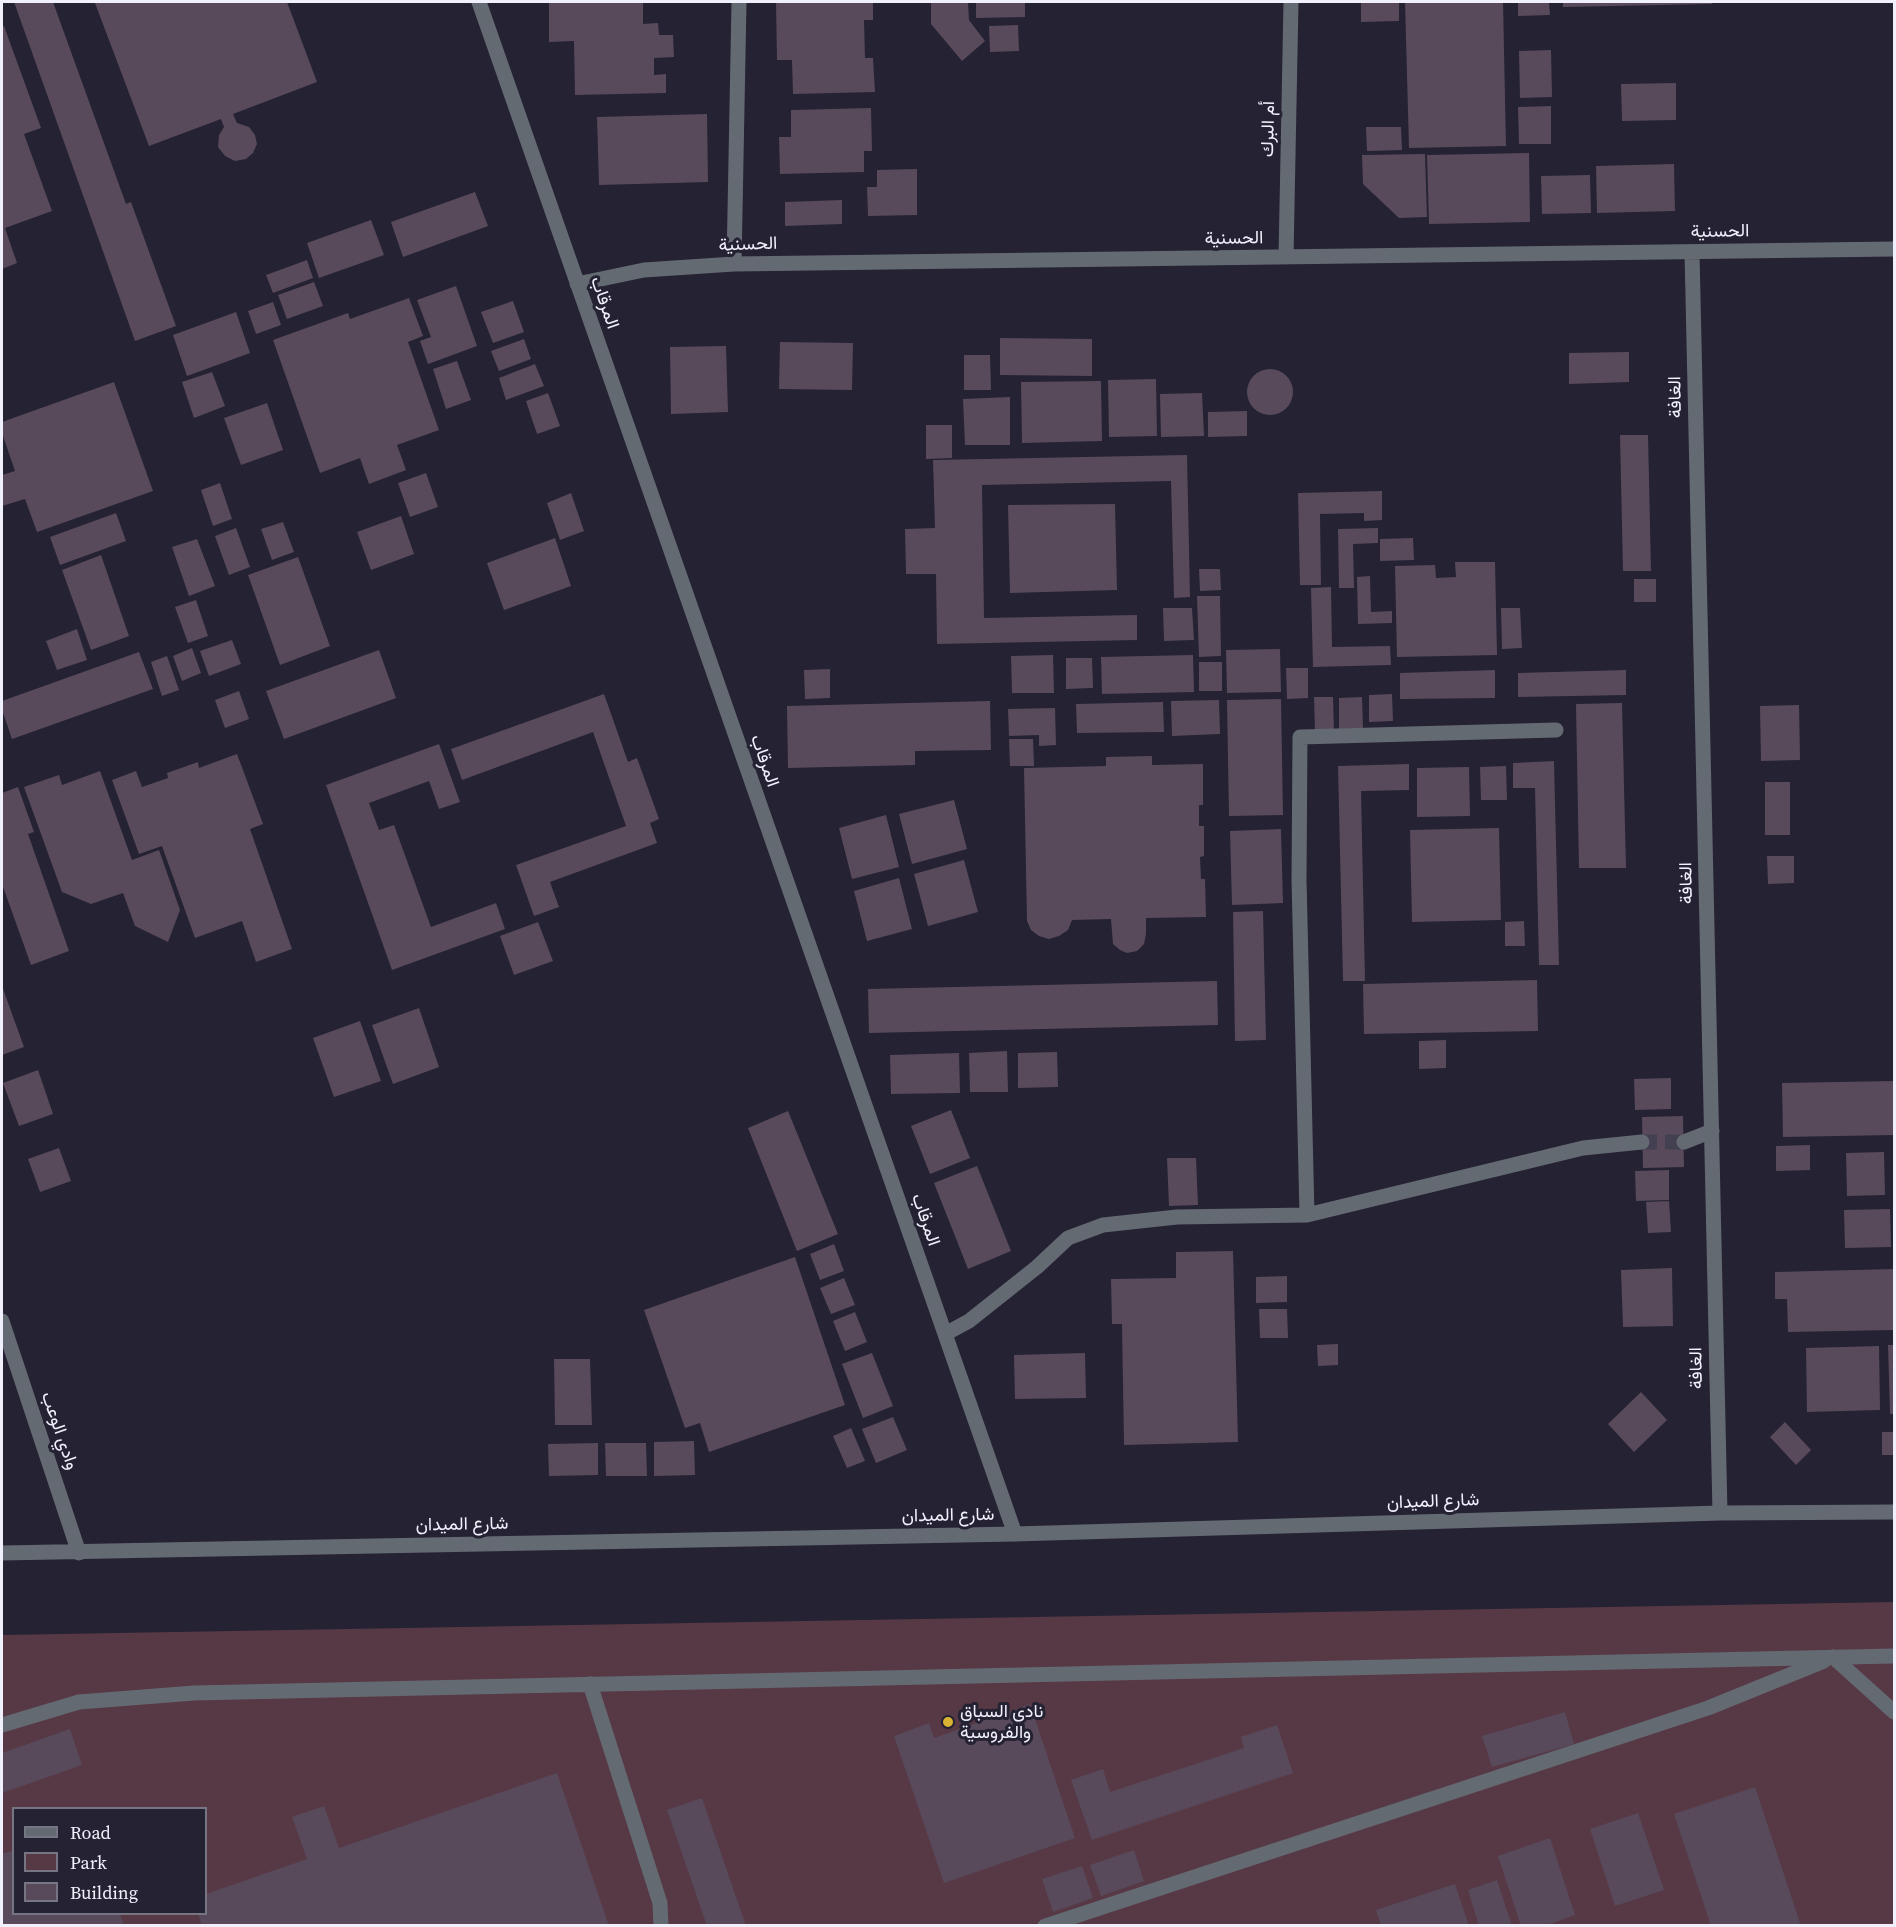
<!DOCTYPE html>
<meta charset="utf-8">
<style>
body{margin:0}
#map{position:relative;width:1896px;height:1927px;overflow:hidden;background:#242233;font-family:"Source Serif 4",serif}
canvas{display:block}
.frame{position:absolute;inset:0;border:3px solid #f1f1fd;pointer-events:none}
.legend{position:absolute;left:12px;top:1807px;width:195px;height:108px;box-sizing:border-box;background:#242233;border:2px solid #767584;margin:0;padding:8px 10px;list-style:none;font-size:18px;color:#f1f1fd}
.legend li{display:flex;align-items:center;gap:12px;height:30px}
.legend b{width:30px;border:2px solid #767584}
</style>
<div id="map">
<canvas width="1896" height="1927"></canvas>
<div class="frame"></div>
<ul class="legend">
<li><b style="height:8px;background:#646a72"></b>Road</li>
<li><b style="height:16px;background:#573845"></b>Park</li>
<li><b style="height:16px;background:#584a5b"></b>Building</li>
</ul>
</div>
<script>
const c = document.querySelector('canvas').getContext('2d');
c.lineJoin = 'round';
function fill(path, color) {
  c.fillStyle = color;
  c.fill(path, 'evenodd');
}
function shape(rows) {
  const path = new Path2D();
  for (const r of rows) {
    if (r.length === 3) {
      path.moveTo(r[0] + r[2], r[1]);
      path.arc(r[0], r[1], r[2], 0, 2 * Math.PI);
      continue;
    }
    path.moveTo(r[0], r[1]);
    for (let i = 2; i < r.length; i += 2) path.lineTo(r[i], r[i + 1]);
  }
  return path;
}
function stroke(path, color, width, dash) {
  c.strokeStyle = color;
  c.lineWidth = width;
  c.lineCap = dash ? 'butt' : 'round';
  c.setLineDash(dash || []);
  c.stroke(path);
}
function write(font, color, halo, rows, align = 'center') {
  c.font = font + ' "Source Serif 4",Vazirmatn,serif';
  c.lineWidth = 6;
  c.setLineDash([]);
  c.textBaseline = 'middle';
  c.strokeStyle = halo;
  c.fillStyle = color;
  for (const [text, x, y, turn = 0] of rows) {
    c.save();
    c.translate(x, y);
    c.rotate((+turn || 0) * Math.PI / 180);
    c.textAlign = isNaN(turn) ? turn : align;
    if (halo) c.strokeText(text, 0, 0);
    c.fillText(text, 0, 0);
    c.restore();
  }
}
fill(shape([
 [1894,1602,1894,1925,2,1925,2,1635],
 [14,1808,206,1808,206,1914,14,1914]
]), '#573845');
fill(shape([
 [14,2,53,2,126,204,131,202,176,326,135,341],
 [100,2,287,2,317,82,233,114,237,123,249,127,255,135,257,144,253,153,246,159,235,161,225,156,218,147,219,135,224,127,221,119,149,146,95,3],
 [549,2,643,2,643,24,658,23,659,35,673,35,674,57,654,58,654,75,666,74,666,93,575,95,574,41,549,42],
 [776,2,873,2,873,20,864,20,865,58,873,58,875,92,793,94,792,60,777,60],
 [931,2,968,2,969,20,985,41,962,61,931,24],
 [976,2,1025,2,1025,17,976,18],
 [1361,2,1399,2,1399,21,1361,22],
 [1405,2,1503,2,1506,146,1409,148],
 [1518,2,1549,2,1550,15,1518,16],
 [1563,2,1712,2,1712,4,1563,7],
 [1018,25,1019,51,990,52,989,26],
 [4,26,41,128,24,134,52,211,5,228,17,263,2,269,2,27],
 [1551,50,1552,97,1520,98,1519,51],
 [1676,83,1676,120,1622,121,1621,84],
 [1551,106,1551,144,1519,144,1518,107],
 [871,108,872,151,864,151,864,172,780,174,779,137,791,137,791,110],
 [707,114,708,182,599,185,597,117],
 [1366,127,1401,127,1402,150,1367,151],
 [1529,153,1530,222,1429,224,1427,155],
 [1425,154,1427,217,1399,218,1363,184,1362,155],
 [1674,164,1675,211,1597,213,1596,166],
 [917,169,917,215,868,216,867,187,877,187,877,170],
 [1590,175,1591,213,1542,214,1541,176],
 [475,192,488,226,403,257,391,222],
 [842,200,842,224,785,226,785,202],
 [371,220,384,255,319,278,307,243],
 [307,260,313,278,273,293,266,275],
 [314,282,323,306,287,319,278,295],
 [456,286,477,346,428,364,420,341,431,337,417,300],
 [409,298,423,336,408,342,439,430,397,445,406,470,369,484,360,458,320,473,273,340,348,313,350,319],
 [513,301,524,332,493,343,481,312],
 [273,302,281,325,256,334,248,311],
 [236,312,250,353,187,376,173,335],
 [1000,338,1092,339,1092,376,1000,375],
 [524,339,531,359,499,371,491,351],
 [780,342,853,343,852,390,779,389],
 [726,346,728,412,671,414,670,347],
 [1629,352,1629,382,1569,384,1569,353],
 [964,355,990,355,991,390,964,390],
 [457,361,471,400,446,409,433,369],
 [535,364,544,386,506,400,499,378],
 [1270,392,23],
 [212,372,225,406,194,418,182,382],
 [1156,379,1157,436,1109,437,1108,380],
 [1101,381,1102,441,1022,443,1021,382],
 [114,382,153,491,37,532,25,499,2,506,2,475,15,471,2,433,2,422],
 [548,393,560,426,537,434,526,401],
 [1202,393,1204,436,1161,437,1160,394],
 [1010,397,1010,445,965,445,963,399],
 [267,403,283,450,241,465,224,418],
 [1247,411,1247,436,1208,437,1208,412],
 [926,425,952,425,952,458,926,459],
 [1620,435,1648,435,1651,571,1623,571],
 [1187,455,1190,597,1174,598,1171,481,982,485,984,618,1137,615,1137,640,937,644,936,574,906,574,905,529,935,528,933,460],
 [426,473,438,507,410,517,398,483],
 [220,483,232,519,213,526,201,490],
 [1382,491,1382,520,1364,521,1364,513,1320,514,1321,585,1300,585,1298,493],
 [571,493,584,531,560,540,547,503],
 [1115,504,1117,590,1010,593,1008,505],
 [116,513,126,541,60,565,50,537],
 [401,516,414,554,371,570,357,532],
 [283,522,294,552,272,560,261,529],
 [236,528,250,567,229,575,215,536],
 [1378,528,1378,543,1353,544,1354,588,1339,588,1338,529],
 [555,538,571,586,504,610,487,563],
 [1413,538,1414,560,1380,561,1380,539],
 [197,539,215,586,189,596,172,547],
 [101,555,129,636,91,650,62,570],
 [298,557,330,646,280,665,248,575],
 [1455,562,1495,562,1497,655,1397,657,1395,566,1435,565,1436,578,1456,577],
 [1199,569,1220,569,1221,590,1200,591],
 [1370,576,1371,612,1392,611,1392,623,1358,624,1357,577],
 [1634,579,1656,579,1656,602,1634,602],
 [1331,587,1332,647,1390,646,1391,665,1313,667,1311,588],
 [1197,596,1220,596,1221,656,1199,657],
 [196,600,208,636,188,643,175,607],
 [1163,608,1192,608,1194,640,1164,641],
 [1501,608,1520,608,1522,648,1502,649],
 [77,629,87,660,57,670,46,641],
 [232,640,241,664,209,676,200,651],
 [192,648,201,673,182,681,173,656],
 [1280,649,1281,692,1227,693,1226,650],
 [379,650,396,698,284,739,266,691],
 [139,652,153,689,12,739,2,710,2,701],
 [1053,655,1054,693,1012,693,1011,656],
 [1193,655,1194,692,1102,694,1101,657],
 [167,656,179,690,162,696,151,662],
 [1066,658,1092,658,1093,688,1066,689],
 [1199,662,1222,662,1222,691,1199,691],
 [1286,668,1308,668,1308,698,1287,699],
 [830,669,830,698,805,699,804,670],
 [1495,670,1495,698,1400,699,1400,673],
 [1626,670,1626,695,1518,697,1518,673],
 [239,691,249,719,225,728,215,700],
 [604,694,628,762,637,758,659,819,650,823,657,843,550,882,559,907,534,916,516,865,626,826,593,732,462,780,451,749],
 [1392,694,1393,721,1369,722,1369,695],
 [1314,697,1333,697,1334,731,1315,732],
 [1362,697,1363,728,1339,729,1339,698],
 [1281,699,1283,815,1229,816,1227,700],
 [1219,700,1220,734,1172,736,1171,701],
 [990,701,991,750,915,751,915,765,788,768,787,706],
 [1163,702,1164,732,1077,733,1076,704],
 [1622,703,1626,868,1579,868,1576,704],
 [1799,705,1800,760,1761,761,1760,706],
 [1055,708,1056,745,1039,746,1039,735,1009,736,1008,709],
 [1009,739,1033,739,1034,766,1010,766],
 [439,744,460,802,439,809,429,781,369,803,379,830,394,825,431,927,496,903,505,929,392,970,326,785],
 [237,754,263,824,250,829,292,949,256,962,242,921,195,938,162,846,139,854,112,780,136,771,142,787,168,778,167,773,198,762,199,768],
 [1152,756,1152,765,1203,764,1203,805,1199,805,1199,826,1204,826,1204,856,1200,857,1201,879,1205,879,1206,917,1146,918,1146,934,1144,944,1137,951,1127,953,1120,950,1113,944,1111,919,1072,920,1068,930,1059,936,1049,939,1039,936,1031,930,1027,921,1024,768,1106,766,1106,757],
 [1554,761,1559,965,1539,965,1535,788,1513,788,1513,763],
 [1409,764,1409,790,1361,791,1365,981,1343,981,1338,766],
 [1506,766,1507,800,1481,800,1480,767],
 [1469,767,1470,816,1417,817,1417,768],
 [100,771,132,860,159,850,180,910,168,942,135,926,123,893,91,904,62,892,24,787,59,775,62,785],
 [1765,782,1790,782,1790,835,1765,835],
 [18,787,34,832,28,834,69,951,31,965,2,884,2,793],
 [954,800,967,849,912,864,899,814],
 [886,815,899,867,852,879,839,828],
 [1499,828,1501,920,1412,922,1410,830],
 [1281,829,1283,903,1232,905,1230,831],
 [1767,856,1794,856,1794,883,1768,884],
 [964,860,978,912,928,926,914,874],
 [899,878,912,929,867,941,854,891],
 [1263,911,1266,1040,1235,1041,1233,912],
 [1524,921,1525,946,1505,946,1505,922],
 [538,922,553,961,514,975,500,936],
 [1537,980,1538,1031,1364,1034,1363,984],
 [1217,981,1218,1025,869,1033,868,989],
 [2,986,24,1047,2,1055],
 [419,1008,439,1067,393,1084,372,1025],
 [360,1021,381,1081,334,1097,313,1038],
 [1446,1040,1446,1068,1419,1069,1419,1041],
 [1007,1051,1008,1092,970,1092,969,1053],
 [1057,1052,1058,1087,1018,1088,1018,1053],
 [959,1053,960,1093,891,1094,890,1055],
 [38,1070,53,1114,19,1126,3,1083],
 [1671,1078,1671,1109,1635,1110,1634,1079],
 [1894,1081,1894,1135,1783,1137,1782,1083],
 [951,1110,970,1158,930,1174,911,1126],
 [788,1111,838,1234,797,1251,748,1128],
 [1683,1116,1684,1167,1643,1168,1642,1117],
 [1810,1145,1810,1170,1776,1171,1776,1146],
 [59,1148,71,1181,40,1192,28,1159],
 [1884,1152,1885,1195,1847,1196,1846,1153],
 [1167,1158,1196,1158,1198,1205,1169,1206],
 [977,1166,1011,1251,968,1269,934,1183],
 [1669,1170,1669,1200,1636,1201,1635,1171],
 [1669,1201,1671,1232,1648,1233,1646,1202],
 [1890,1209,1891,1247,1845,1248,1844,1210],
 [834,1244,844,1271,820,1280,810,1254],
 [1233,1251,1238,1442,1124,1445,1122,1324,1112,1324,1111,1279,1176,1278,1176,1252],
 [795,1257,845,1405,709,1452,700,1423,685,1428,644,1310],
 [1672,1268,1673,1326,1623,1327,1621,1270],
 [1894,1269,1894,1330,1788,1332,1787,1299,1775,1299,1775,1272],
 [1287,1276,1287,1302,1256,1303,1256,1277],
 [844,1278,855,1305,831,1314,820,1288],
 [1259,1309,1287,1309,1288,1338,1260,1338],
 [855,1312,867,1342,845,1351,833,1321],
 [1338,1344,1338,1365,1318,1366,1317,1345],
 [1888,1345,1894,1345,1894,1414,1890,1414],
 [1879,1346,1880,1410,1807,1412,1806,1348],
 [872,1353,893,1406,863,1418,842,1364],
 [1085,1353,1086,1398,1015,1399,1014,1355],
 [554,1359,590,1359,592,1425,555,1425],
 [1641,1392,1667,1420,1634,1452,1608,1424],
 [893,1417,907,1450,876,1463,862,1429],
 [1785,1422,1811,1450,1796,1465,1770,1437],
 [851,1428,865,1461,847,1468,833,1436],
 [1882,1432,1894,1432,1894,1455,1882,1455],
 [694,1441,695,1475,654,1476,654,1442],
 [598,1443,598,1475,549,1476,548,1444],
 [605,1443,646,1443,647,1476,606,1476],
 [1030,1704,1075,1838,944,1883,894,1736,929,1723,934,1738],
 [1565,1712,1574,1744,1492,1767,1482,1736],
 [1277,1725,1293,1773,1092,1840,1071,1780,1103,1769,1110,1792,1244,1748,1241,1737],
 [70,1729,82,1765,2,1793,2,1753],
 [557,1773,609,1926,202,1926,198,1914,206,1914,206,1894,307,1859,292,1817,324,1806,339,1848],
 [1755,1787,1801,1926,1711,1926,1674,1814],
 [702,1798,746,1926,707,1926,667,1810],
 [1638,1813,1664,1890,1615,1906,1590,1829],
 [1550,1838,1575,1915,1545,1926,1521,1926,1498,1856],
 [14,1850,14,1914,120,1914,124,1926,2,1926,2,1854],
 [1134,1850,1144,1881,1101,1896,1090,1865],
 [1082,1866,1093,1898,1053,1912,1042,1879],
 [1497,1880,1512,1926,1479,1926,1468,1890],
 [1455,1884,1469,1926,1381,1926,1376,1910]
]), '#584a5b');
stroke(shape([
 [1642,1142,1684,1142]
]), '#434151', 15, [15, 8]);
stroke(shape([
 [479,2,1015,1534],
 [1692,252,1720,1513],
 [1286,257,1291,2],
 [734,264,739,2],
 [577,284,644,270,734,264,1894,249],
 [1684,1142,1712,1131],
 [1307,1215,1299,879,1300,737,1556,730],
 [2,1321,79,1553],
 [945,1334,969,1321,1037,1267,1068,1238,1103,1225,1177,1217,1307,1215,1583,1148,1642,1142],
 [2,1553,1015,1534,1720,1513,1894,1512],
 [1833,1657,1894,1712],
 [590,1684,660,1903,661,1926],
 [2,1725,79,1702,194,1693,1894,1656],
 [1045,1926,1708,1708,1824,1661]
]), '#646a72', 15);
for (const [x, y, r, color] of [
 [948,1722,6,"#dab333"]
]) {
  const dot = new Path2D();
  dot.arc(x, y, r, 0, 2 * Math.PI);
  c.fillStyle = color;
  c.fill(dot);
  stroke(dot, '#242233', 2);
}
write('18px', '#f1f1fd', '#242233', [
 ["أم البرك",1269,129,-89],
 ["الحسنية",1720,232,-1],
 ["الحسنية",1234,239,-1],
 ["الحسنية",748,245,-2],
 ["المرقاب",604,303,71],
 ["الغافة",1676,397,-91],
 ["المرقاب",764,761,71],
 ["الغافة",1687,883,-91],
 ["المرقاب",925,1220,71],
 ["الغافة",1697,1368,-91],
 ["وادي الوعب",59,1431,71],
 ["شارع الميدان",1433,1502,-2],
 ["شارع الميدان",948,1516,-1],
 ["شارع الميدان",462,1525,-1]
]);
write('18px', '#f1f1fd', '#242233', [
 ["نادي السباق",960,1712],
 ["والفروسية",960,1733]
], 'left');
</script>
